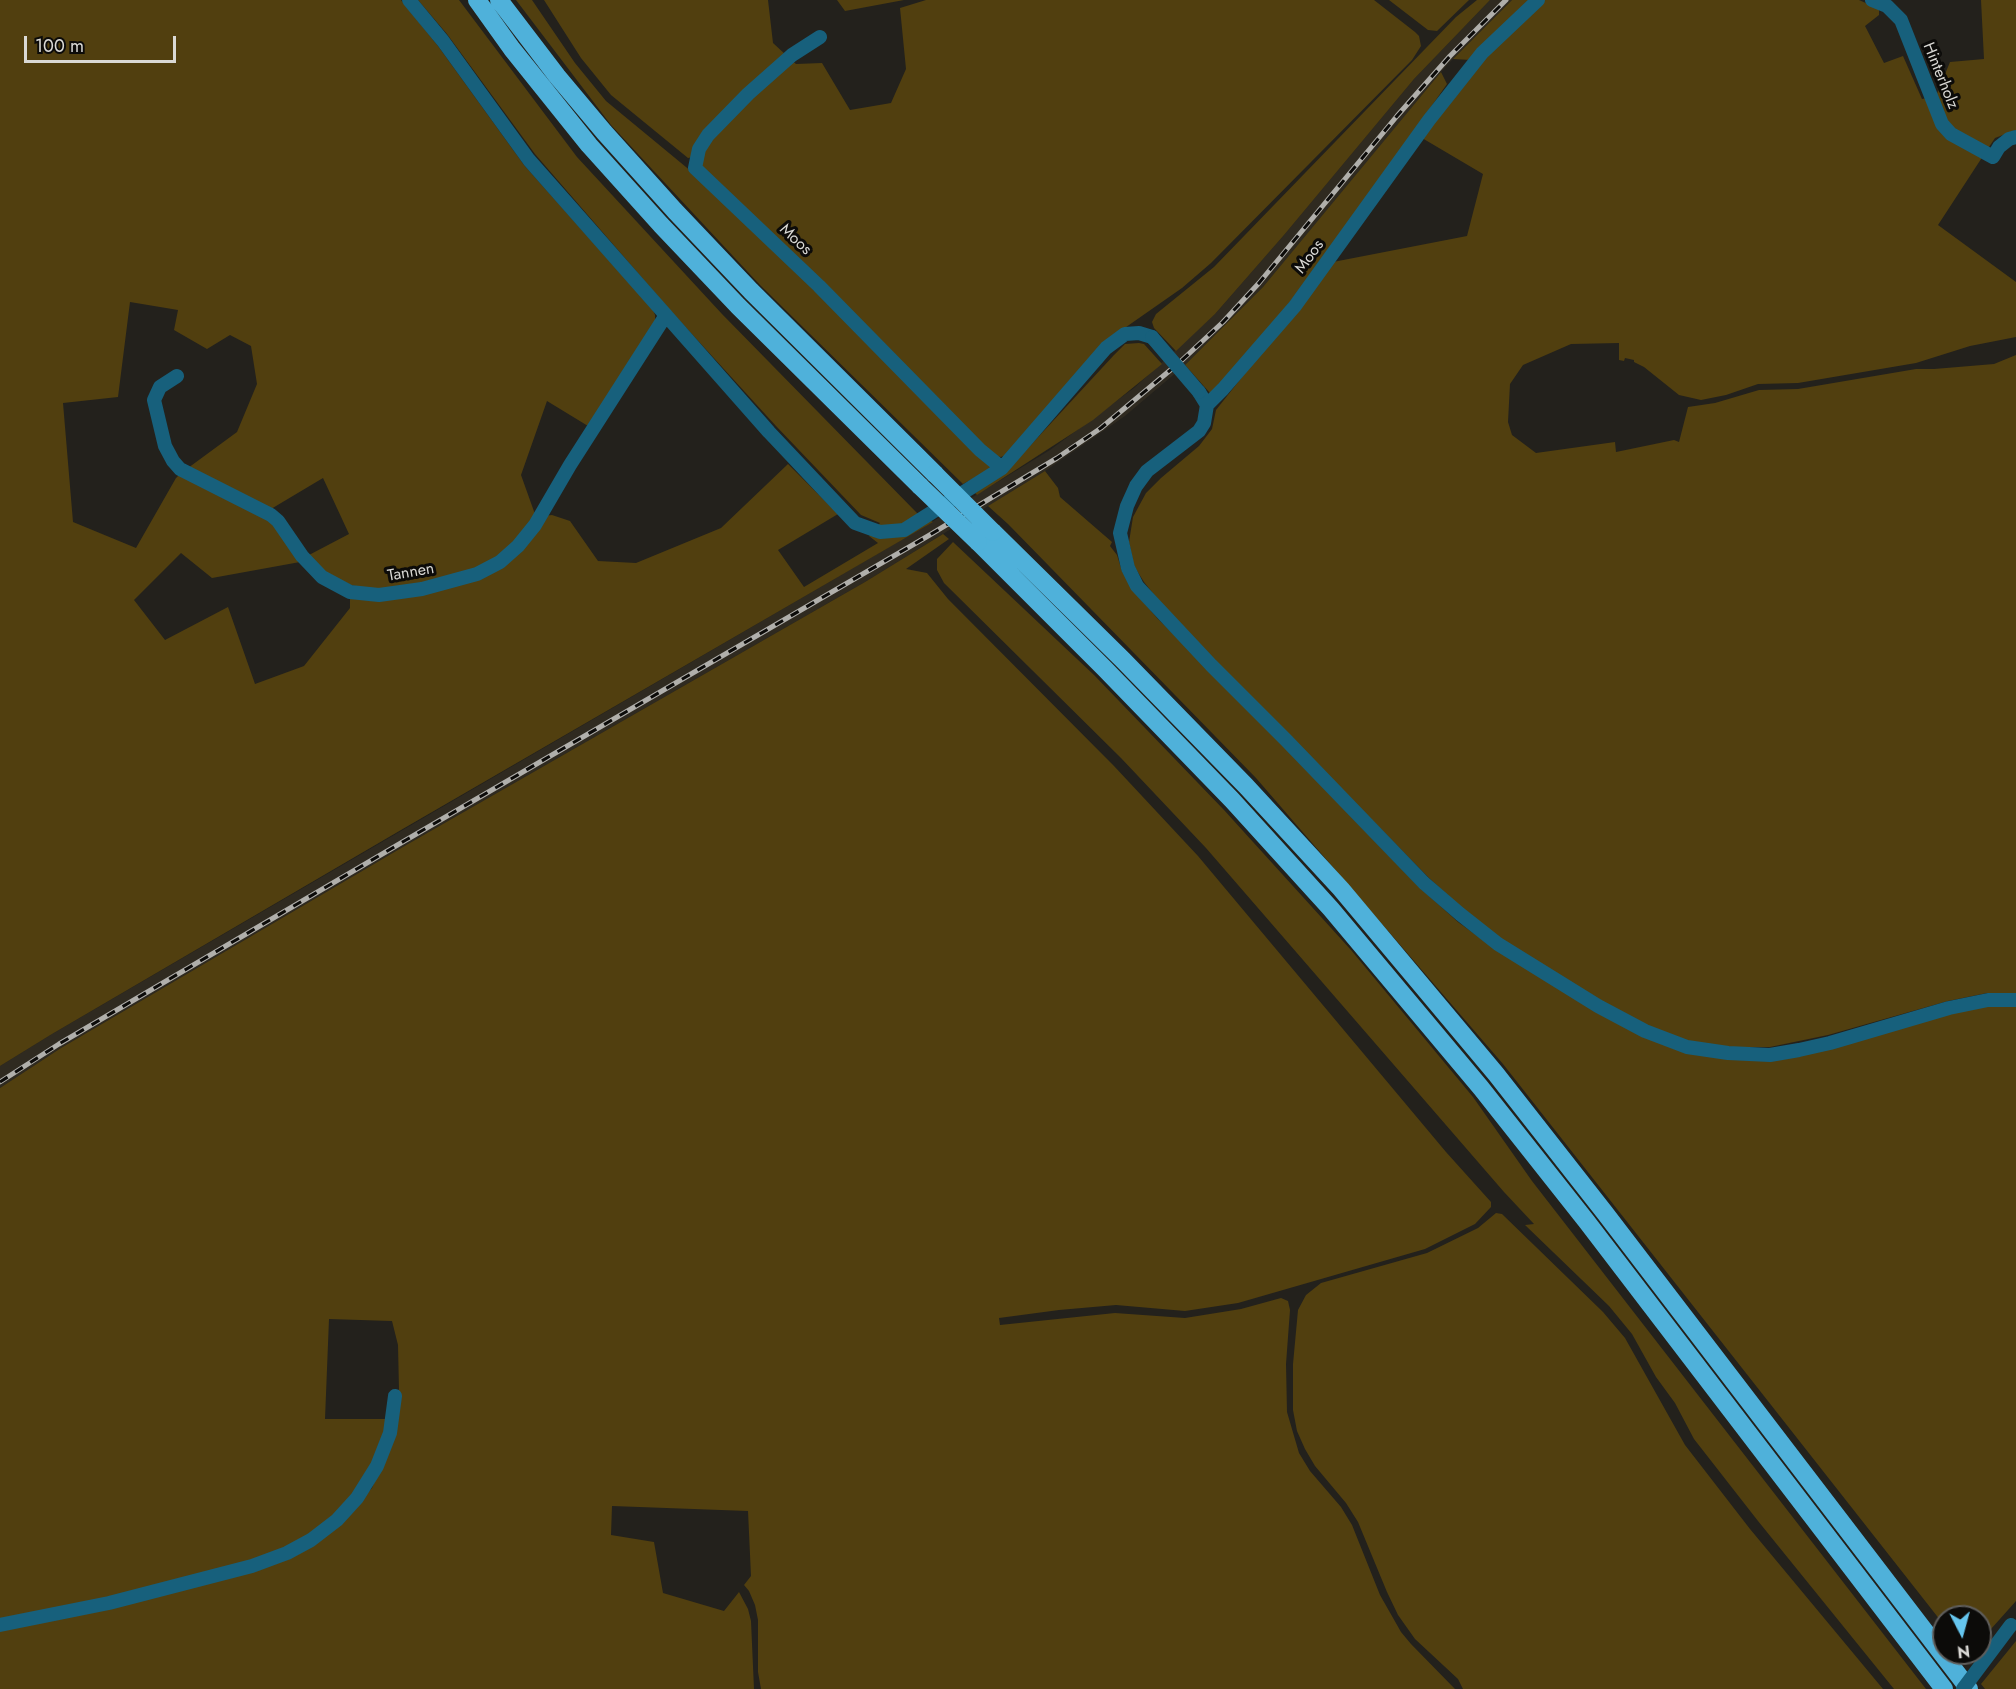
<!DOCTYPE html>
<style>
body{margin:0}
#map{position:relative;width:2016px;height:1689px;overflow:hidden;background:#23211c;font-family:Jost,sans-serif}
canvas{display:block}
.north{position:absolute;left:1932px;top:1605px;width:60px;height:60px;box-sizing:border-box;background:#0c0b09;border:2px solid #5e5d5b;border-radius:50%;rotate:174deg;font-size:16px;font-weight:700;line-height:24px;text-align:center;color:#dad9d5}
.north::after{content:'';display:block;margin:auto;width:21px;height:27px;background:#65c5ee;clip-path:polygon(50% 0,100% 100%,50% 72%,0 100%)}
.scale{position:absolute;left:24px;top:36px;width:152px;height:27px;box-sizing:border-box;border:3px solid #dad9d5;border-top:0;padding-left:8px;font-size:18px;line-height:21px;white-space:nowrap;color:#dad9d5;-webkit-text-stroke:4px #0c0b09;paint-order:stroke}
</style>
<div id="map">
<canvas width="2016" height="1689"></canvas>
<div class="north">N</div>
<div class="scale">100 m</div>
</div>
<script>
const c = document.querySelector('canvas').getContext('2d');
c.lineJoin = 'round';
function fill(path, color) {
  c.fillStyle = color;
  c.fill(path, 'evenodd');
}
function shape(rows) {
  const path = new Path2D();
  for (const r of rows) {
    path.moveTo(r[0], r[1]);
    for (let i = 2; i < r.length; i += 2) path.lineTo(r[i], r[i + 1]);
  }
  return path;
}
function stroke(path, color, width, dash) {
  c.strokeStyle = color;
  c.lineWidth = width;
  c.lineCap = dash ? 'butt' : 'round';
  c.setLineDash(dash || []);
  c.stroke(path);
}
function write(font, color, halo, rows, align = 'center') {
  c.font = font + ' Jost,sans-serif';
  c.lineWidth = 6;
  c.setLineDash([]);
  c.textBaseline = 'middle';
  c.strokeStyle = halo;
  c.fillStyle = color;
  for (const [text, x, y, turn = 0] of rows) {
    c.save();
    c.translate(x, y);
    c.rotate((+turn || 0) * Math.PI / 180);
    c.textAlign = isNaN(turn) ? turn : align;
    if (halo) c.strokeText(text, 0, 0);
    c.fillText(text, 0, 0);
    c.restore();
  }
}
fill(shape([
 [1490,0,1512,0,1447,65,1263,287,1185,365,1125,416,1045,471,865,582,408,844,61,1048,0,1088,0,1066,52,1034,922,528,1050,450,1134,388,1215,314,1284,235,1414,79]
]), '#2f2a20');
fill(shape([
 [0,0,401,0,438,46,524,165,653,310,655,315,655,322,618,383,588,426,547,401,521,475,536,517,516,543,498,559,476,571,452,579,378,591,351,585,324,572,309,555,349,534,323,478,271,509,188,468,237,432,257,384,251,346,230,335,207,349,174,330,178,310,130,302,118,397,63,403,73,522,136,548,176,478,179,475,261,515,273,523,300,562,212,578,181,553,134,600,165,640,228,607,255,684,304,666,350,608,350,598,379,598,423,592,454,586,479,578,502,565,521,548,543,516,552,515,570,521,598,561,636,563,721,528,788,464,838,514,778,550,804,587,878,543,869,536,880,523,861,515,776,426,669,309,535,154,447,34,418,0,459,0,577,157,722,314,917,513,933,522,401,830,52,1034,0,1066],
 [516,0,532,0,575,63,606,101,692,172,817,289,989,462,991,469,963,484,760,285,611,125],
 [544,0,768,0,773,43,786,55,693,157,688,158,611,95,581,58],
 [837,0,904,0,845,11],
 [926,0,1374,0,1415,32,1419,36,1421,46,1412,60,1211,263,1182,288,1119,332,1008,454,1001,457,994,456,702,171,700,161,711,137,791,60,796,64,822,63,850,110,891,103,906,69,900,8],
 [1389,0,1469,0,1437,31,1428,30],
 [1477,0,1490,0,1414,79,1284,235,1215,314,1176,351,1154,328,1152,322,1156,314,1214,267,1456,17],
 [1512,0,1533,0,1471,60,1453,59],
 [1542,0,1859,0,1879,9,1879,15,1865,26,1884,63,1903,56,1922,99,1927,98,1939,126,1983,156,1938,225,2016,282,2016,337,1970,346,1916,363,1798,383,1758,384,1726,395,1701,400,1679,395,1644,367,1634,362,1634,360,1625,358,1624,361,1619,360,1619,343,1571,344,1523,365,1510,384,1508,422,1512,435,1536,453,1615,442,1616,452,1674,440,1679,442,1688,407,1715,403,1759,390,1798,389,1916,369,1934,369,1994,364,2016,355,2016,993,1987,993,1948,1001,1828,1035,1770,1047,1729,1047,1688,1042,1646,1026,1601,1001,1501,939,1463,909,1429,878,1168,612,1144,582,1134,566,1129,542,1133,517,1146,493,1161,478,1199,446,1212,429,1216,410,1333,262,1467,236,1483,174,1422,138,1489,53],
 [1981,0,2016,0,2016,130,1995,138,1987,150,1952,129,1945,121,1936,96,1950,62,1984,59],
 [1441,72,1447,84,1369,195,1290,302,1226,382,1210,393,1185,365,1263,287],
 [1139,343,1144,344,1162,364,1093,420,977,495,975,493,1016,461,1114,355,1125,344],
 [1045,471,1058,488,1060,497,1112,542,1110,546,1117,555,1122,571,1133,590,1157,618,1208,668,1419,887,1458,922,1495,949,1596,1011,1728,1060,1988,1006,2016,1006,2016,1601,1991,1629,1980,1645,1980,1617,1944,1617,1944,1625,1503,1064,1256,778,1008,524,988,506],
 [943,534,949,539,906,569,927,573,948,599,1114,766,1198,856,1446,1152,1491,1202,1491,1207,1475,1224,1425,1249,1238,1303,1185,1311,1116,1305,1059,1310,999,1318,1000,1325,1115,1313,1185,1318,1241,1309,1281,1298,1288,1301,1290,1310,1286,1364,1287,1412,1299,1453,1310,1471,1341,1507,1352,1525,1380,1595,1401,1632,1411,1644,1455,1689,761,1689,758,1672,758,1620,755,1605,749,1591,744,1585,751,1576,748,1511,612,1506,611,1535,654,1542,663,1593,724,1611,739,1592,748,1609,751,1621,754,1689,0,1689,0,1630,111,1607,199,1585,289,1557,313,1543,340,1523,372,1488,393,1435,399,1390,398,1345,392,1321,329,1319,325,1419,390,1419,387,1433,375,1464,355,1496,335,1518,310,1537,287,1550,252,1563,109,1600,0,1622,0,1088,61,1048,408,844,865,582],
 [953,542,1094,675,1224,810,1351,950,1473,1097,1532,1181,1926,1689,1894,1689,1758,1521,1694,1439,1675,1403,1656,1377,1632,1334,1609,1306,1525,1225,1534,1224,1504,1192,1206,848,1121,758,944,583,937,570,937,559],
 [1496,1213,1502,1214,1603,1312,1625,1338,1685,1445,1750,1529,1883,1689,1463,1689,1458,1679,1415,1639,1398,1615,1387,1592,1358,1522,1346,1503,1315,1466,1305,1449,1297,1431,1293,1410,1293,1364,1298,1310,1306,1295,1321,1283,1427,1253,1478,1228],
 [2016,1641,2016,1689,1985,1689,1981,1684]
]), '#513f0f');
stroke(shape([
 [409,0,443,41,529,160,769,432,855,523,880,532,904,530,1002,468,1106,348,1125,334,1139,333,1152,337],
 [1872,0,1887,6,1901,20,1942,124,1951,134,1993,157,1999,147,2009,139,2016,137],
 [820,37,792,55,748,94,708,135,699,149,695,168,819,286,980,450,1002,468],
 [177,376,160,387,154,400,165,446,173,461,180,469,271,515,278,521,302,556,322,577,350,592,379,595,422,589,477,574,500,562,518,546,535,525,570,465,666,315],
 [1199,392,1207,405,1204,423,1199,431,1147,471,1136,486,1127,506,1120,533,1128,568,1137,586,1211,665,1286,740,1424,883,1460,914,1498,944,1598,1006,1645,1031,1687,1047,1728,1053,1770,1055,1799,1050,1830,1043,1949,1008,1988,1000,2016,1000],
 [1207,405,1223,389,1295,306,1429,120,1482,53,1538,0],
 [0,1625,109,1603,252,1566,287,1553,311,1540,337,1520,357,1498,377,1466,390,1433,395,1396]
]), '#17607c', 14);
stroke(shape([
 [477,0,512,49,589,145,661,225,738,306,920,486],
 [499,0,557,76,604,132,675,211,751,291,935,474],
 [993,532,1123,660,1246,786,1341,889,1496,1074,1605,1213,1969,1689],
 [978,542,1105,669,1232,800,1331,909,1481,1088,1587,1222,1944,1689]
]), '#4fb1da', 18);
const rail = shape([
 [0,1082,59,1044,406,840,928,536,1057,458,1101,428,1180,362,1223,322,1259,283,1397,116,1450,56,1506,0]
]);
stroke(rail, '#b0afab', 5);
stroke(rail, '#0c0b09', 3, [9]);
stroke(shape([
 [1152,337,1199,392],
 [1963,1689,2011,1625]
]), '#17607c', 14);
stroke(shape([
 [935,474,993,532],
 [920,486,978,542]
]), '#4fb1da', 18);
write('16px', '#dad9d5', '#0c0b09', [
 ["Hinterholz",1940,76,68],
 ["Moos",795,240,43],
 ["Moos",1310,257,-54],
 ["Tannen",411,573,-10]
]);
</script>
